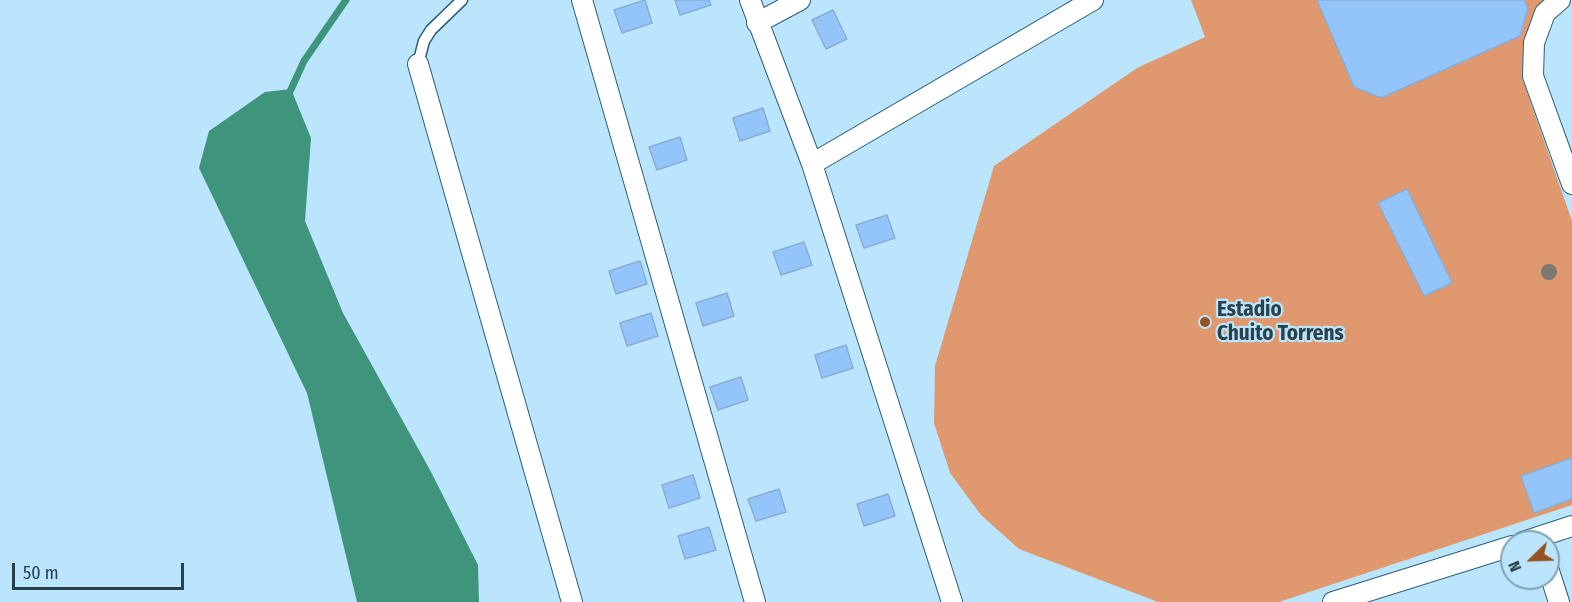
<!DOCTYPE html>
<style>
body{margin:0}
#map{position:relative;width:1572px;height:602px;overflow:hidden;background:#bae5fc;font-family:"Fira Sans Condensed",sans-serif}
canvas{display:block}
.north{position:absolute;left:1500px;top:530px;width:60px;height:60px;box-sizing:border-box;background:#bae5fc;border:2px solid #80a3b5;border-radius:50%;rotate:247deg;font-size:16px;font-weight:700;line-height:24px;text-align:center;color:#2a404b}
.north::after{content:'';display:block;margin:auto;width:21px;height:27px;background:#965125;clip-path:polygon(50% 0,100% 100%,50% 72%,0 100%)}
.scale{position:absolute;left:12px;top:563px;width:172px;height:27px;box-sizing:border-box;border:3px solid #2a404b;border-top:0;padding-left:8px;font-size:18px;line-height:21px;white-space:nowrap;color:#2a404b;-webkit-text-stroke:4px #bae5fc;paint-order:stroke}
</style>
<div id="map">
<canvas width="1572" height="602"></canvas>
<div class="north">N</div>
<div class="scale">50 m</div>
</div>
<script>
const c = document.querySelector('canvas').getContext('2d');
c.lineJoin = 'round';
function fill(path, color) {
  c.fillStyle = color;
  c.fill(path, 'evenodd');
}
function shape(rows) {
  const path = new Path2D();
  for (const r of rows) {
    path.moveTo(r[0], r[1]);
    for (let i = 2; i < r.length; i += 2) path.lineTo(r[i], r[i + 1]);
  }
  return path;
}
function stroke(path, color, width, dash) {
  c.strokeStyle = color;
  c.lineWidth = width;
  c.lineCap = dash ? 'butt' : 'round';
  c.setLineDash(dash || []);
  c.stroke(path);
}
function write(font, color, halo, rows, align = 'center') {
  c.font = font + ' "Fira Sans Condensed",sans-serif';
  c.lineWidth = 4.5;
  c.setLineDash([]);
  c.textBaseline = 'middle';
  c.strokeStyle = halo;
  c.fillStyle = color;
  for (const [text, x, y, turn = 0] of rows) {
    c.save();
    c.translate(x, y);
    c.rotate((+turn || 0) * Math.PI / 180);
    c.textAlign = isNaN(turn) ? turn : align;
    if (halo) c.strokeText(text, 0, 0);
    c.fillText(text, 0, 0);
    c.restore();
  }
}
fill(shape([
 [1191,0,1544,0,1523,50,1522,78,1572,221,1572,505,1279,602,1158,602,1019,549,981,515,950,473,934,423,935,366,994,166,1137,68,1205,37]
]), '#e0986e');
fill(shape([
 [291,89,311,138,305,221,343,313,430,470,478,565,479,602,357,602,307,393,199,168,209,131,265,92]
]), '#3f957b');
stroke(shape([
 [288,96,304,61,346,0]
]), '#3f957b', 7);
const building = shape([
 [645,0,652,23,622,33,614,10,645,0],
 [675,0,709,0,711,5,680,15,675,0],
 [1317,0,1524,0,1528,8,1520,36,1381,98,1354,87,1317,0],
 [833,10,847,39,826,49,812,20,833,10],
 [763,108,770,131,740,141,733,118,763,108],
 [680,137,687,160,657,170,649,147,680,137],
 [1407,189,1452,283,1424,296,1378,203,1407,189],
 [887,215,895,238,864,248,856,225,887,215],
 [804,242,812,265,781,275,773,252,804,242],
 [640,261,647,284,616,294,609,271,640,261],
 [727,293,734,316,703,326,696,303,727,293],
 [651,313,658,336,627,346,620,323,651,313],
 [846,345,853,368,822,378,815,355,846,345],
 [741,377,748,400,718,410,710,387,741,377],
 [1572,458,1572,499,1534,513,1521,476,1572,458],
 [693,475,700,498,669,508,662,485,693,475],
 [779,489,786,512,756,521,748,499,779,489],
 [888,494,895,516,864,526,857,504,888,494],
 [709,527,716,550,685,559,678,536,709,527]
]);
fill(building, '#94c5fa');
stroke(building, '#8aadd4', 1.5);
const lane = shape([
 [418,64,424,41,431,30,462,0]
]);
const street = shape([
 [582,0,755,602],
 [750,0,812,164,952,602],
 [1560,0,1545,13,1534,43,1533,76,1572,184],
 [757,23,800,0],
 [418,64,572,602],
 [812,164,1093,0],
 [1523,542,1572,526],
 [1548,568,1559,602],
 [1333,602,1512,546]
]);
stroke(lane, '#2b5f77', 13);
stroke(street, '#2b5f77', 22);
stroke(lane, '#fff', 10);
stroke(street, '#fff', 20);
c.fillStyle = '#7c7974';
for (const [x, y] of [
 [1549,272]
]) {
  c.beginPath();
  c.arc(x, y, 8, 0, 2 * Math.PI);
  c.fill();
}
for (const [x, y, r, color] of [
 [1205,322,6,"#965125"]
]) {
  const dot = new Path2D();
  dot.arc(x, y, r, 0, 2 * Math.PI);
  c.fillStyle = color;
  c.fill(dot);
  stroke(dot, '#bae5fc', 2);
}
write('bold 21px', '#2a404b', '#bae5fc', [
 ["Estadio",1217,310],
 ["Chuito Torrens",1217,334]
], 'left');
</script>
